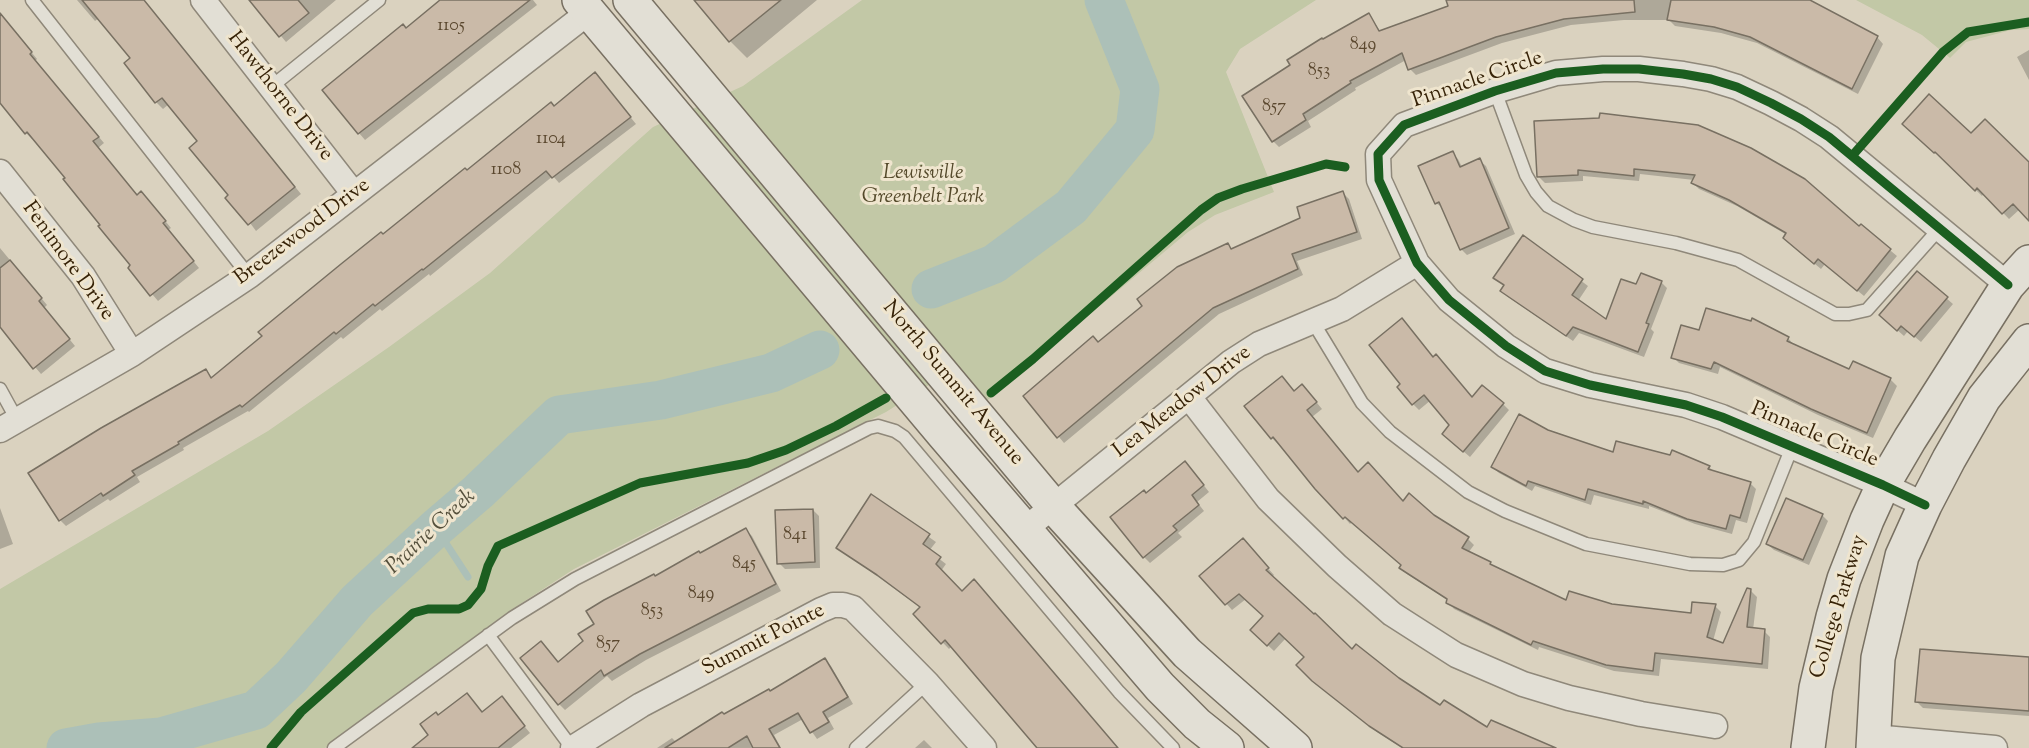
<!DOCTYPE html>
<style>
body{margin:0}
canvas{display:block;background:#dad2bf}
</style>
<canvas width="2029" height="748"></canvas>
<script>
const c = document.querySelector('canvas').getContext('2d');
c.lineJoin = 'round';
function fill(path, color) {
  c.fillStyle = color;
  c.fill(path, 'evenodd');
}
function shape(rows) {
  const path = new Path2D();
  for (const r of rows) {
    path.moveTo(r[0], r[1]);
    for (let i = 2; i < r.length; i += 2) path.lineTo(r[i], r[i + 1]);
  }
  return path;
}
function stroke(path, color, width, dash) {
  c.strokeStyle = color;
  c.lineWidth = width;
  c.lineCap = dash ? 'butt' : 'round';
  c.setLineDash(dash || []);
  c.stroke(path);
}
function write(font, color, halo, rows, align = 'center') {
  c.font = font + ' "Sorts Mill Goudy",serif';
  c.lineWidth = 6;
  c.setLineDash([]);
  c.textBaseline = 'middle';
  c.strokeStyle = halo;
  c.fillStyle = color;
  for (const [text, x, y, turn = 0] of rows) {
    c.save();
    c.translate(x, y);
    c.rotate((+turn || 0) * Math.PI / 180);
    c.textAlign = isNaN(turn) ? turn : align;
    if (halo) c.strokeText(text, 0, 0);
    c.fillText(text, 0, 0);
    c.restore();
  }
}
fill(shape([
 [862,0,1316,0,1240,49,1226,72,1274,192,1215,215,1188,232,983,404,954,369,886,412,574,569,508,612,325,748,0,748,0,589,268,431,389,347,490,273,653,127,743,86],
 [1856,0,2029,0,2029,29,2011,30,1966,42,1950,58,1922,35]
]), '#c2c8a6');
fill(shape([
 [77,0,143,0,301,194,256,231,230,196,200,141,169,104,163,109,156,102,133,58,99,18,95,21],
 [251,0,336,0,286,42],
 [442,0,533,0,537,5,365,140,359,133,406,29],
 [696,0,817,0,747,58,730,41],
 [1448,0,1806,0,1877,37,1883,44,1858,94,1757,43,1721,33,1675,26,1669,20,1624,20,1571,25,1502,43,1416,75,1410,69,1406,60,1355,88,1356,90,1308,121,1311,127,1279,147,1273,141,1244,96,1292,65,1323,41,1369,15,1381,32,1450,7],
 [0,27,14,31,37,59,35,61,104,143,98,148,138,196,147,199,171,228,168,230,199,268,158,301,130,268,132,266,67,179,33,137,32,139,26,133,0,100],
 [2029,50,2029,80,2017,57],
 [601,81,636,124,559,183,553,176,430,276,429,274,382,311,380,309,343,339,341,337,249,412,248,411,183,448,184,450,137,477,140,482,110,501,108,499,66,526,60,520,206,371,213,378,383,236,554,108],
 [1536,123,1860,228,1861,226,1897,256,1864,296,1825,264,1821,269,1791,244,1787,235,1737,206,1699,189,1693,183,1694,180,1640,174,1639,181,1583,176,1583,181,1545,183,1539,177],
 [1904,123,1971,135,2029,165,2029,218,2020,209,2009,219,1984,193,1982,196,1942,157,1941,158],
 [1452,153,1458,159,1462,167,1479,160,1486,166,1515,234,1467,255,1461,249,1443,208,1436,203],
 [1343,193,1349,199,1362,239,1297,261,1303,275,1219,314,1064,443,1025,396,1098,344,1228,245,1233,250,1302,218],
 [1523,237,1588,286,1578,301,1606,321,1661,282,1667,288,1651,329,1654,332,1644,357,1579,333,1573,341,1508,297,1502,291,1505,286,1495,278],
 [0,248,47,305,44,308,75,346,41,374,0,326],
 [1917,273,1953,304,1921,342,1908,331,1904,336,1887,321],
 [1700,331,1788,338,1794,345,1850,371,1890,379,1897,386,1873,438,1818,415,1720,367,1718,374,1679,363,1673,357],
 [1434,358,1473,398,1503,404,1509,410,1470,457,1450,440,1451,425,1431,400,1419,410,1413,404],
 [1294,392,1308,392,1322,409,1312,417,1358,474,1403,502,1433,516,1468,539,1474,545,1468,553,1494,567,1567,602,1692,615,1715,606,1721,612,1713,641,1724,645,1750,590,1757,597,1753,630,1764,631,1770,637,1768,669,1661,659,1659,676,1614,671,1539,647,1538,650,1454,609,1448,602,1448,600,1407,574,1401,568,1403,566,1352,522,1350,524,1280,443,1278,444,1272,438,1246,406],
 [1548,432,1614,453,1709,467,1715,473,1750,483,1756,489,1747,523,1736,520,1732,534,1695,524,1649,506,1649,509,1594,495,1591,505,1535,486,1532,491,1499,473,1492,467],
 [1191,469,1209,492,1197,502,1204,511,1178,533,1182,537,1150,563,1144,557,1146,494],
 [871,496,936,542,929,551,946,564,941,571,1117,748,1039,748,952,646,949,649,915,614,921,608,838,548],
 [0,508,13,544,0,549],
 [813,510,819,516,820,568,785,569,779,563],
 [1822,515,1828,521,1809,565,1774,550,1767,544],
 [746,530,752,536,781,591,646,660,612,681,607,676,565,710,559,704,558,663,656,578],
 [1249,547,1274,575,1272,577,1352,651,1441,707,1533,748,1402,748,1377,732,1320,687,1306,657,1286,638,1274,651,1258,636,1265,616,1246,599,1232,610,1202,576],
 [2029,659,2029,716,1923,708,1916,701],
 [825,660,831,666,853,704,828,718,834,729,817,739,803,719,774,735,781,748,657,748,672,738,676,742,770,693],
 [507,705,530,733,511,748,415,748,431,735,439,717,483,713],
 [924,740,932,748,915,748]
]), '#0003');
stroke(shape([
 [436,528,468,577]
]), '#acc0b8', 7);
stroke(shape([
 [931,289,994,264,1071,207,1135,130,1140,89,1104,0],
 [66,748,99,742,161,737,256,710,291,677,357,601,436,528,478,492,559,415,661,400,771,373,820,350]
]), '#acc0b8', 39);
const building = shape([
 [82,0,144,0,295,187,248,225,225,198,228,195,189,148,197,141,162,98,155,103,124,63,130,58,82,0],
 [249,0,298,0,309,13,279,37,249,0],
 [440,0,530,0,358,134,322,90,403,24,406,28,440,0],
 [694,0,781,0,729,42,694,0],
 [1446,0,1634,0,1635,12,1564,19,1496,37,1408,70,1402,53,1350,81,1351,83,1303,114,1306,120,1272,142,1242,96,1290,65,1287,60,1322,38,1323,39,1369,13,1379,31,1448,6,1446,0],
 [1671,0,1810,0,1878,36,1852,89,1750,37,1714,27,1667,20,1671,0],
 [0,13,32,52,30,54,99,137,93,141,137,195,141,191,166,221,163,223,194,261,150,296,128,268,130,265,98,226,100,225,63,179,65,178,27,132,25,134,0,103,0,13],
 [595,72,631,117,552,178,546,171,423,270,422,269,375,306,373,304,336,334,334,332,242,407,240,405,178,442,179,444,132,471,135,475,103,496,101,493,59,521,28,473,101,428,206,369,211,378,262,336,258,332,341,264,381,232,383,234,465,168,467,170,551,102,554,106,595,72],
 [1929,94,1971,133,1985,119,2029,162,2029,221,2013,204,2002,214,1977,188,1975,191,1935,152,1934,153,1902,124,1929,94],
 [1600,113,1698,125,1751,148,1805,179,1859,226,1861,224,1891,249,1857,291,1818,259,1814,264,1783,238,1786,233,1729,200,1691,183,1695,175,1634,169,1634,176,1578,170,1578,175,1537,177,1534,121,1599,118,1600,113],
 [1453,151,1460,167,1480,158,1509,228,1460,250,1439,202,1435,204,1418,166,1453,151],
 [1343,191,1357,232,1292,254,1298,269,1213,308,1057,438,1023,396,1093,336,1098,342,1142,306,1137,299,1177,267,1228,243,1231,249,1300,218,1297,207,1343,191],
 [1523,235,1583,279,1572,295,1606,319,1621,279,1636,284,1641,273,1662,281,1646,323,1649,324,1638,352,1573,327,1566,336,1500,291,1504,285,1493,278,1523,235],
 [10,260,42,298,39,301,70,339,33,369,0,327,0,268,10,260],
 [1917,271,1948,297,1914,337,1901,326,1897,331,1879,315,1917,271],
 [1706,308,1751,321,1752,318,1789,337,1787,341,1849,369,1853,361,1891,378,1867,433,1811,409,1714,362,1711,369,1671,358,1681,325,1699,330,1706,308],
 [1402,318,1433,357,1436,354,1472,397,1482,385,1504,403,1463,452,1442,434,1449,425,1424,395,1412,405,1397,387,1400,384,1369,345,1402,318],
 [1282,376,1294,391,1302,384,1317,402,1307,410,1358,472,1368,462,1403,501,1409,493,1434,515,1469,537,1462,548,1491,562,1490,564,1566,600,1569,591,1612,604,1691,613,1692,602,1716,604,1707,637,1723,643,1747,588,1751,589,1747,627,1765,629,1762,664,1655,653,1653,671,1606,665,1533,641,1531,645,1446,603,1447,599,1399,568,1401,565,1345,517,1343,519,1315,489,1273,437,1271,439,1244,406,1282,376],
 [1519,414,1548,430,1613,452,1616,441,1670,455,1672,450,1710,466,1708,469,1751,482,1740,518,1730,515,1726,529,1687,519,1643,501,1643,504,1588,489,1585,500,1528,481,1526,486,1491,467,1519,414],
 [1185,461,1204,485,1192,495,1199,505,1173,526,1177,530,1143,558,1110,517,1144,490,1146,493,1185,461],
 [871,494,930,534,923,544,941,557,936,564,962,591,974,579,1118,748,1037,748,945,640,941,644,913,614,920,607,877,575,836,548,871,494],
 [1786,498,1823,514,1803,560,1766,544,1786,498],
 [813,509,815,562,777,564,775,510,813,509],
 [746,528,776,584,640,654,604,676,601,670,558,705,520,658,541,641,558,662,583,641,578,634,594,624,586,611,604,600,654,574,655,576,699,551,700,553,746,528],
 [1243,538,1269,568,1266,570,1314,614,1315,613,1352,649,1356,644,1399,678,1440,705,1444,700,1487,727,1491,720,1556,748,1403,748,1369,726,1312,681,1296,665,1304,657,1279,633,1267,646,1250,630,1263,616,1239,594,1225,605,1199,576,1243,538],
 [1920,649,2029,657,2029,711,1915,702,1920,649],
 [825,658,848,697,823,712,829,722,810,733,798,713,769,729,780,748,753,748,747,736,728,748,665,748,722,712,724,714,769,689,770,691,825,658],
 [467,693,482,712,502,696,525,726,498,748,412,748,428,735,420,724,436,712,438,715,467,693]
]);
fill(building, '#cabaa8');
stroke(building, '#787062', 1.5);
const lane = shape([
 [32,0,249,276],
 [271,87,379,0],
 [1495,91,1526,175,1536,192,1548,206,1574,220,1593,227,1676,243,1738,260,1835,314,1849,314,1867,310,1940,228],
 [1313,322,1362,403,1390,432,1468,492,1505,511,1586,544,1690,564,1723,565,1739,560,1754,542,1792,447],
 [0,389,17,420],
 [488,635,572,748],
 [334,748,512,618,575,579,869,428,878,426,895,431,904,437,1119,692,1173,748],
 [856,748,927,683]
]);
const street = shape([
 [203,0,354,194],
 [0,172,83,276,132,354],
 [1189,397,1268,499,1337,566,1392,614,1456,655,1523,684,1569,698,1641,714,1715,726],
 [0,430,132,354,249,276,589,12],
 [1925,505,1883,485,1722,417,1686,405,1590,385,1545,371,1506,346,1449,300,1417,263,1379,180,1378,154,1404,125,1495,91,1556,73,1603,69,1639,69,1683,74,1711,79,1737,87,1771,103,1801,119,1829,137,2008,285],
 [1024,530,1231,362,1259,344,1342,309,1417,263],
 [1873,737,1995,748],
 [573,748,641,705,821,610,833,605,843,605,853,608,927,683,984,748]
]);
const secondary = shape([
 [579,0,943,434,1160,687,1197,724,1227,748],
 [630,0,1053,506,1187,653,1295,748],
 [1808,748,1816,688,1833,617,1844,579,1867,520,1883,485,1910,439,2008,285,2029,262],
 [1873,748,1878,658,1902,556,1925,505,1949,459,1984,398,2029,341]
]);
stroke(lane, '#8f887a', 15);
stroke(street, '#8f887a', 27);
stroke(secondary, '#787062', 36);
stroke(shape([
 [1867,140,1943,52,1968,32,2029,22],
 [991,393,1033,359,1201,210,1218,198,1242,189,1326,164,1345,167],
 [863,411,882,400],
 [271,748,301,712,413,613,428,609,459,609,468,605,481,589,488,566,498,546,640,483,748,463,784,451]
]), '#a29c93', 4, [4.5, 3]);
stroke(lane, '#e2dfd5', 12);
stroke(street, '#e2dfd5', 24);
stroke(secondary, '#e2dfd5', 33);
stroke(shape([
 [1852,156,1943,52,1968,32,2029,22],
 [991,393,1033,359,1201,210,1218,198,1242,189,1326,164,1345,167],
 [1925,505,1883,485,1722,417,1686,405,1590,385,1545,371,1506,346,1449,300,1417,263,1379,180,1378,154,1404,125,1495,91,1556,73,1603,69,1639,69,1683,74,1711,79,1737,87,1771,103,1801,119,1829,137,2008,285],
 [271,748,301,712,413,613,428,609,459,609,468,605,481,589,488,566,498,546,640,483,748,463,786,450,836,426,886,398]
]), '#1b5e20', 9);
write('18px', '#5b482f', null, [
 ["1105",451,27],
 ["849",1363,46],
 ["853",1319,72],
 ["857",1274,108],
 ["1104",551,140],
 ["1108",506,171],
 ["841",795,536],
 ["845",744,565],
 ["849",701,595],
 ["853",652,612],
 ["857",608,645]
]);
write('21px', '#362207', '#efe5ce', [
 ["Pinnacle Circle",1478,81,-19],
 ["Hawthorne Drive",279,97,52],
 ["Breezewood Drive",303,233,-37],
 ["Fenimore Drive",67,262,54],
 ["North Summit Avenue",952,384,50],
 ["Lea Meadow Drive",1183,403,-38],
 ["Pinnacle Circle",1814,436,23],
 ["College Parkway",1840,607,-73],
 ["Summit Pointe",764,641,-27]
]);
write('italic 21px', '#54492a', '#efe5ce', [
 ["Lewisville",923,174],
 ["Greenbelt Park",923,198]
]);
write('italic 22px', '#544f3b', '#efe5ce', [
 ["Prairie Creek",432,533,-43]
]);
</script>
